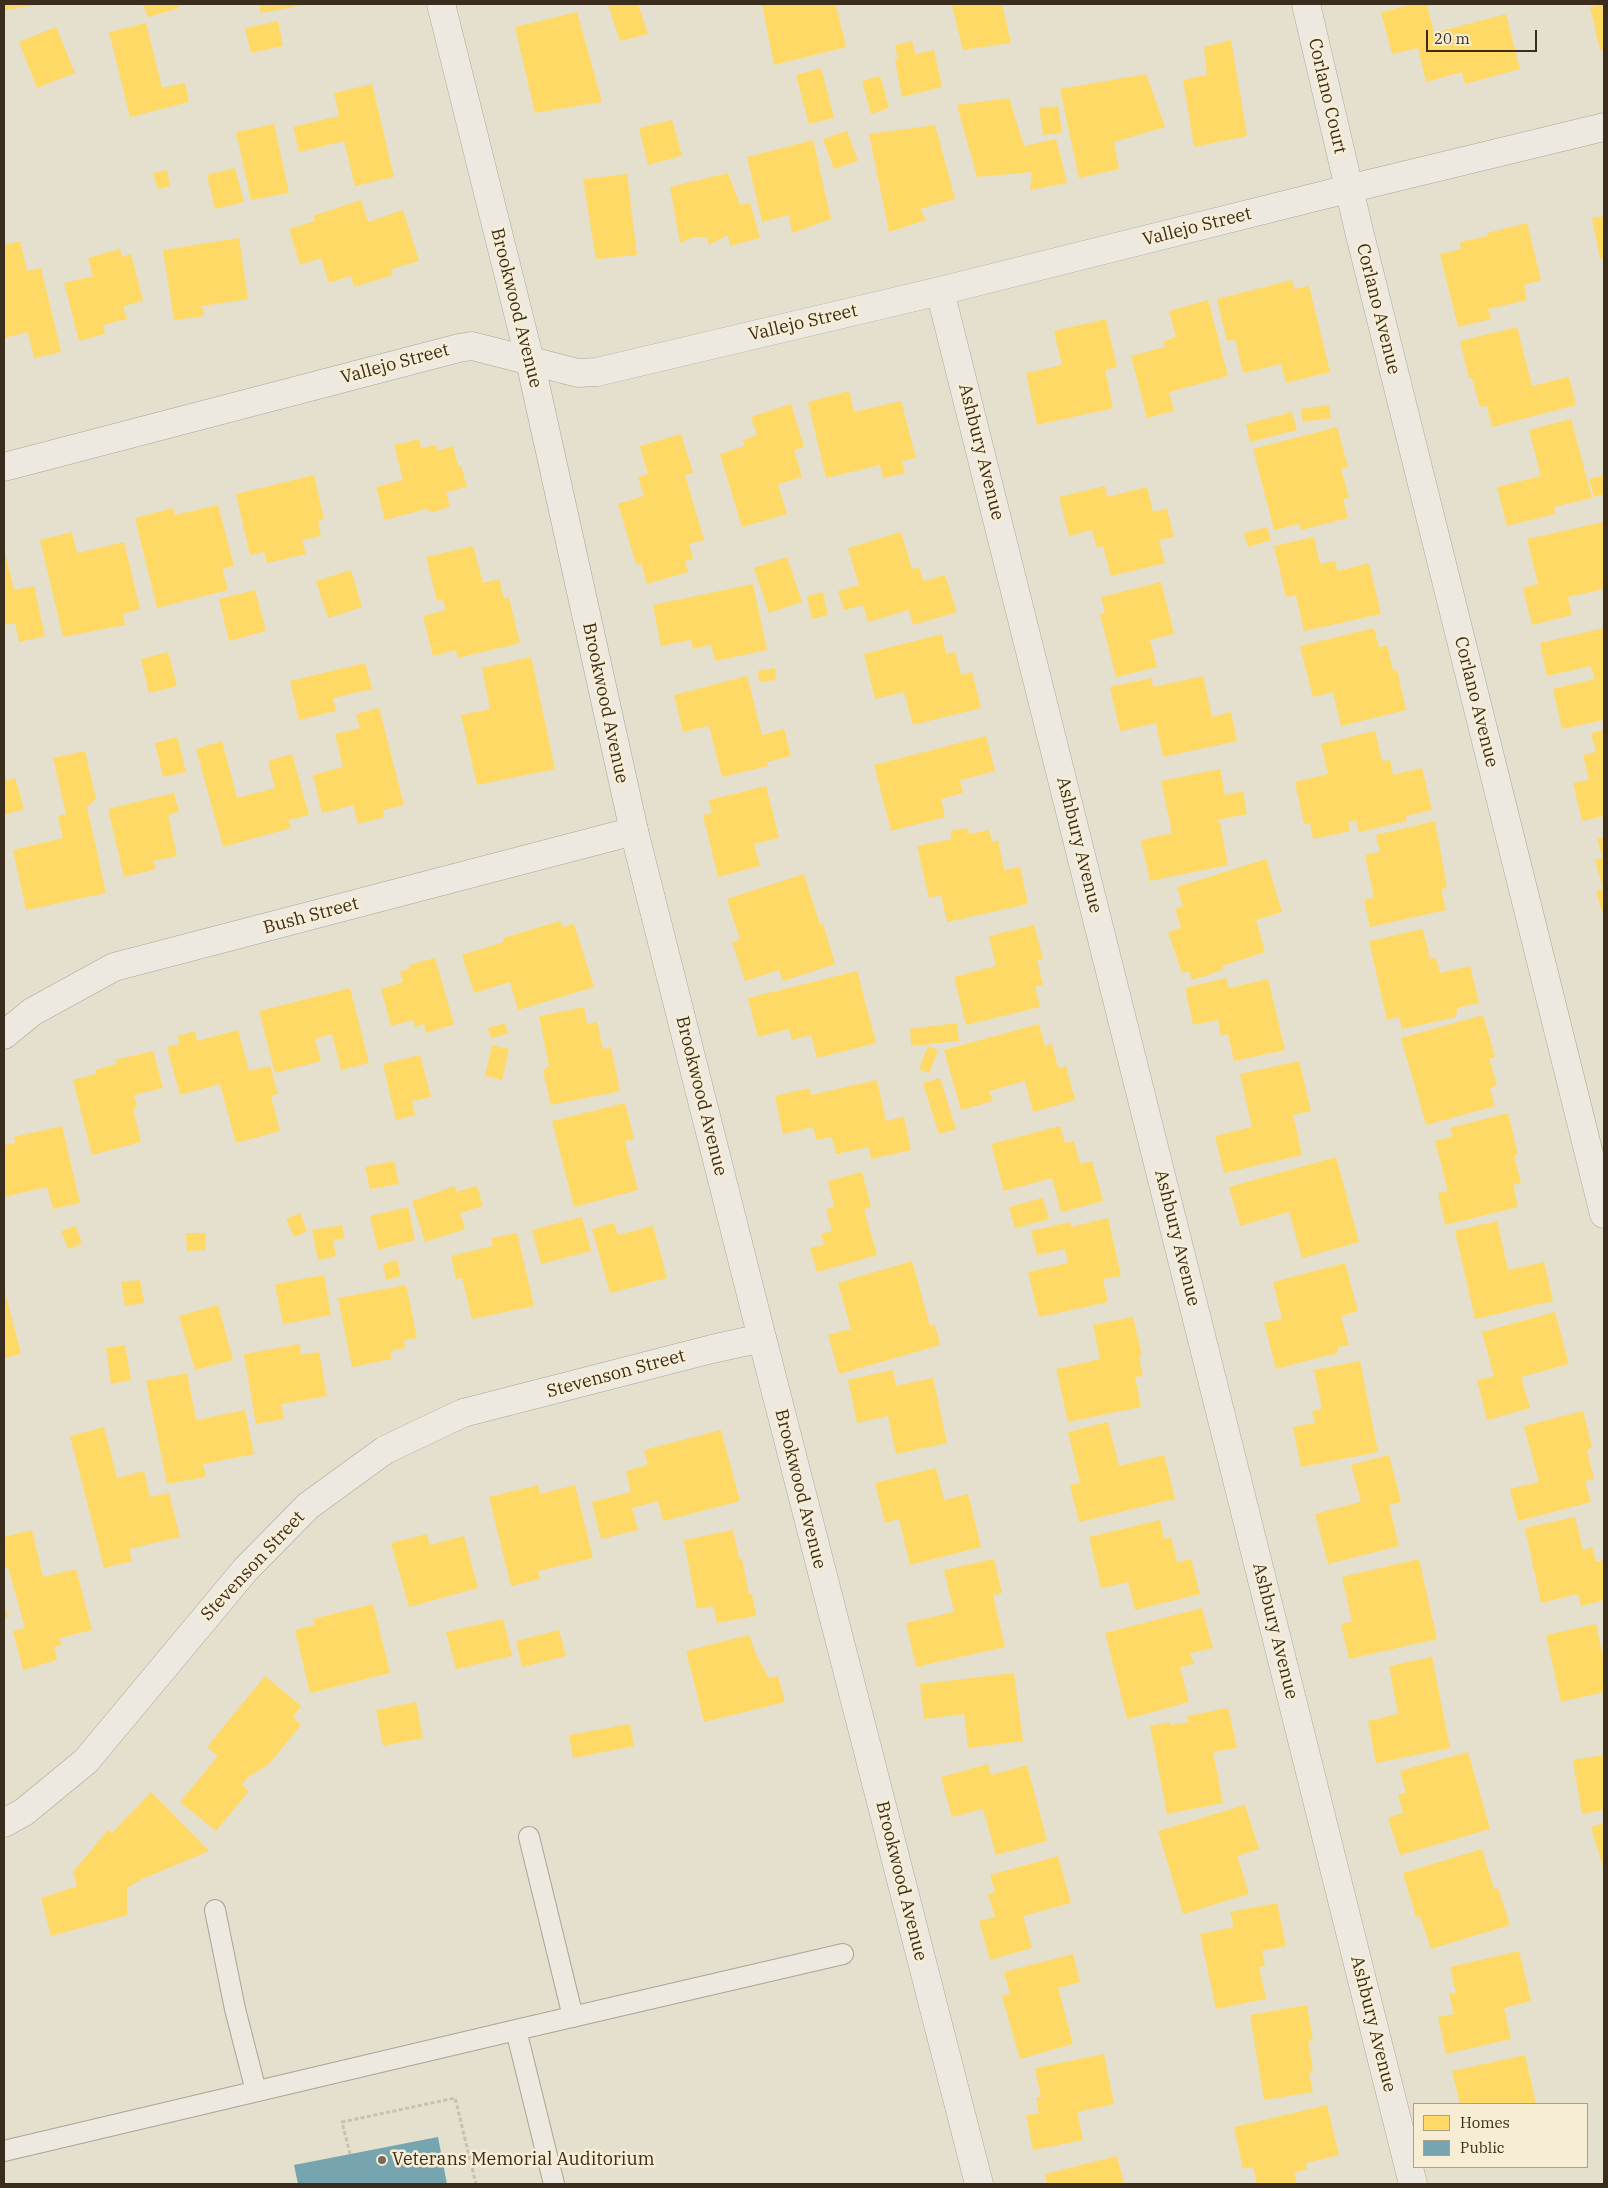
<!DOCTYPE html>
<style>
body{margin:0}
#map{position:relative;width:1608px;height:2188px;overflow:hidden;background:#e5dfce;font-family:"IBM Plex Serif",serif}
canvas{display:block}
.frame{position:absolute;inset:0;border:5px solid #3a2d1e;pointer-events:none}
.legend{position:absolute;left:1413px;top:2103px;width:175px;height:65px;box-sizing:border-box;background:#f6edd4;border:1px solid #aba08b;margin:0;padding:6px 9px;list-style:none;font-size:15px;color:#3a2d1e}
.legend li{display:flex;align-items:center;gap:10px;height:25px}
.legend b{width:25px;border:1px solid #aba08b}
.scale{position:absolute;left:1426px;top:30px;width:111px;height:22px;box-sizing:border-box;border:2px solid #3a2d1e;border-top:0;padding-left:6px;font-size:15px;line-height:18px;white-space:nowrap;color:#3a2d1e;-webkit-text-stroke:4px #f6edd4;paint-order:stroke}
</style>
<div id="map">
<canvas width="1608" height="2188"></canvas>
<div class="frame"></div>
<ul class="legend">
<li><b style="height:14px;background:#ffd966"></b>Homes</li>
<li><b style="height:14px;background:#76a5af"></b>Public</li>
</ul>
<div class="scale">20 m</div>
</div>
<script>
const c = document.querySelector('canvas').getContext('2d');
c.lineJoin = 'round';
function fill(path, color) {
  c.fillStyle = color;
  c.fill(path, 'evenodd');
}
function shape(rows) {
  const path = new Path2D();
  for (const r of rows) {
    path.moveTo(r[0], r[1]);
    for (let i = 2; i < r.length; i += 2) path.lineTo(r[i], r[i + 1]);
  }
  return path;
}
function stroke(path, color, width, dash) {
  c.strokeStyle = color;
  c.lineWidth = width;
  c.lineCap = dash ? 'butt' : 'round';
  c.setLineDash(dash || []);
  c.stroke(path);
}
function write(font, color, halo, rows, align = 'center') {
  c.font = font + ' "IBM Plex Serif",serif';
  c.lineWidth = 5;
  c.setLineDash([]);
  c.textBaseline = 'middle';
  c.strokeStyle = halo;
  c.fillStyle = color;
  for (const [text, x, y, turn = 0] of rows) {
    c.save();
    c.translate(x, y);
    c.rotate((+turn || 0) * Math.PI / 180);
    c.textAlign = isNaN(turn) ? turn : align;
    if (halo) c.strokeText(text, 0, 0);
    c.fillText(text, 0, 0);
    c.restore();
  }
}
fill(shape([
 [4,4,37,4,37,5,4,10],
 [143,4,178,4,179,8,148,17],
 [259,4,297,4,298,6,261,13],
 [612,4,638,4,648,34,620,41,608,5],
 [762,4,836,4,846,47,774,65],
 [963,4,1002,4,1011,43,963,50,952,6],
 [1415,4,1427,4,1434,33,1506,14,1520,69,1465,84,1462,72,1426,82,1418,48,1392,54,1381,12],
 [1595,4,1604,4,1604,49,1600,50,1590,7,1595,6],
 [577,12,602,102,535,113,515,27],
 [278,21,283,46,251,53,245,28],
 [146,23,162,88,185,83,189,102,130,117,109,32],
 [56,27,75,73,37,88,19,42],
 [1231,40,1247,136,1194,147,1183,80,1207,75,1204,47],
 [912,41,915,54,934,50,942,87,902,97,895,60,898,60,895,45],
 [821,68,834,118,809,124,796,75],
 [1146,74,1165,127,1114,142,1119,169,1079,178,1060,89],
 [880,76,889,108,871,114,862,81],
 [372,84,394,177,355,186,344,141,299,152,293,127,339,116,334,93],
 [1009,98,1024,146,1056,139,1067,183,1030,190,1032,172,977,177,957,105],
 [1058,106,1062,133,1043,135,1039,108],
 [672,120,682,156,648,165,639,128],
 [274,124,289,193,251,200,236,132],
 [935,125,955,199,920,209,926,220,889,232,869,134],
 [847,131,858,161,834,169,823,139],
 [813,140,831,219,792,233,789,215,762,222,747,157],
 [235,168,244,202,215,209,207,175],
 [167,170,170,186,158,189,153,173],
 [728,173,740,205,750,203,760,238,730,246,728,235,709,245,707,237,693,237,680,243,670,187],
 [627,174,637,255,596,259,583,179],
 [361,200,368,222,403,210,419,261,391,269,393,275,354,287,351,276,329,283,321,258,300,265,289,229,315,221,313,216],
 [1604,216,1604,258,1600,259,1592,218],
 [1527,223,1541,280,1524,285,1527,300,1488,309,1491,319,1458,327,1440,254,1461,249,1460,242,1488,236,1487,233],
 [239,238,248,299,202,306,204,316,174,320,163,250],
 [20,241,27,271,41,268,61,352,34,358,28,332,4,338,4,245],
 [120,249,122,257,131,254,143,301,123,306,127,319,103,325,105,334,79,341,64,283,93,276,88,258],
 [1292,280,1294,289,1309,286,1330,372,1286,383,1281,364,1243,373,1235,339,1227,341,1217,299],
 [1208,300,1228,376,1169,392,1174,411,1147,418,1131,356,1165,347,1164,341,1176,337,1169,311],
 [1106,319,1117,367,1105,370,1113,408,1037,425,1026,373,1062,365,1054,331],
 [1517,327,1532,386,1569,377,1576,405,1492,427,1487,406,1480,407,1472,378,1469,378,1460,341],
 [849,391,854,412,901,401,916,458,902,461,905,473,883,478,880,465,826,478,808,402],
 [791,404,804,447,794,450,802,477,778,484,787,514,742,527,720,454,745,446,743,440,757,435,751,417],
 [1329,405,1331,418,1303,422,1301,409],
 [1292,412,1297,430,1250,442,1246,424],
 [1571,419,1592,498,1554,507,1555,514,1507,526,1497,487,1541,476,1529,430],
 [1337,427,1348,467,1341,469,1349,498,1343,499,1348,518,1301,530,1299,524,1274,530,1253,449],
 [681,434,693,473,685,475,704,540,689,544,693,559,685,561,688,572,647,584,641,563,636,564,618,504,644,496,638,477,648,474,640,446],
 [419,439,421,448,436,445,437,451,453,446,458,466,461,465,467,487,446,492,450,507,433,512,426,509,385,520,376,487,403,480,394,445],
 [314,475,324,519,318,521,321,536,302,540,306,554,267,563,264,552,250,555,236,494],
 [1604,475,1604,494,1594,497,1589,479],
 [1105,486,1107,497,1147,487,1153,512,1167,509,1174,537,1159,540,1165,563,1111,576,1103,546,1097,548,1092,530,1069,536,1059,497],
 [218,505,234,566,222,569,228,590,157,608,135,518,173,508,175,515],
 [1603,522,1604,589,1568,597,1572,615,1532,625,1523,588,1538,584,1527,539],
 [1267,527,1271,540,1248,547,1244,533],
 [72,532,77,553,124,542,140,609,123,614,125,625,63,637,40,540],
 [901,532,912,569,919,567,923,581,945,575,957,612,913,625,909,610,868,622,863,605,844,610,838,591,859,585,848,548],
 [1314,537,1320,564,1335,561,1338,571,1369,563,1381,614,1304,631,1296,595,1286,597,1274,546],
 [473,546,483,583,499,579,504,599,509,598,520,643,458,658,456,650,433,656,423,616,446,610,443,600,437,601,426,557],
 [4,548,14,590,34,586,45,636,19,642,15,623,4,625],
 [787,557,802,602,769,613,754,568],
 [351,570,362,607,328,618,316,581],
 [1161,582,1174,634,1150,640,1157,667,1116,677,1100,614,1105,613,1101,597],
 [753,584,767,650,715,661,711,645,693,649,691,640,661,646,653,605],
 [255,590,266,631,229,641,219,599],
 [823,592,828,615,812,619,807,596],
 [1374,628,1379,648,1387,645,1393,671,1397,670,1406,710,1341,726,1333,692,1313,697,1300,646],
 [1604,628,1604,720,1562,729,1553,689,1594,679,1591,666,1547,676,1540,643],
 [942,634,946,654,955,652,961,675,972,672,981,708,913,725,904,692,875,699,864,654],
 [168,652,177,686,149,693,141,659],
 [531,657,555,769,477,785,461,715,490,709,482,668],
 [365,663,372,689,333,698,336,711,299,720,290,681],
 [775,668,776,680,759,682,758,671],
 [747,676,762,735,784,729,791,756,767,762,768,766,722,777,709,726,683,732,674,695],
 [1203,676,1212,717,1231,712,1237,741,1163,757,1156,723,1120,731,1110,687,1152,678,1153,687],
 [379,708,404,805,383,810,384,817,358,824,353,805,322,813,313,775,343,767,335,734,360,728,356,714],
 [1604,730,1604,816,1582,821,1573,783,1589,780,1583,755,1596,752,1591,733],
 [1375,731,1382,761,1390,760,1393,775,1422,768,1432,810,1406,816,1407,821,1359,832,1356,820,1348,822,1350,831,1313,839,1310,823,1304,824,1295,782,1328,774,1321,744],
 [986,736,995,771,960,780,963,793,941,799,945,817,891,831,874,765],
 [177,737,186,772,163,777,155,743],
 [222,741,237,798,275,788,268,761,292,754,309,815,288,820,291,828,223,847,196,749],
 [85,751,96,799,87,807,106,893,26,910,13,850,63,838,58,816,66,814,53,758],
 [1220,769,1225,795,1243,791,1247,814,1217,820,1220,823,1228,865,1150,881,1141,840,1172,833,1161,781],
 [4,773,7,781,15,778,24,809,4,815],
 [766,786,779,838,754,844,760,866,718,877,703,815,712,813,709,800],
 [174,793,179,812,168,815,177,856,153,861,156,869,124,877,108,809],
 [1435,821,1447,888,1441,889,1446,910,1370,927,1364,900,1374,897,1365,855,1380,852,1376,835],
 [968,828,969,834,989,830,992,842,998,840,1004,870,1020,867,1028,904,947,922,941,895,929,898,917,846,952,839,950,831],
 [1604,837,1604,911,1602,912,1596,891,1603,889,1595,860,1603,858,1597,839],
 [1266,859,1282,912,1256,920,1265,952,1222,966,1223,970,1192,980,1189,971,1182,973,1168,932,1181,928,1175,909,1183,906,1177,887],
 [804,874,820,925,823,923,835,964,783,981,779,970,745,981,732,942,740,940,727,899],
 [560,921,562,927,574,924,594,987,518,1010,510,982,474,993,462,955,504,942,503,938],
 [1034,925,1043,959,1037,960,1043,985,1035,986,1040,1007,966,1025,954,977,996,966,989,936],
 [1423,929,1430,959,1436,958,1440,973,1470,966,1479,1003,1457,1008,1456,1017,1402,1029,1399,1017,1387,1020,1369,941],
 [435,958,454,1024,426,1033,424,1024,415,1027,413,1020,391,1026,381,989,403,982,400,971,410,969,409,965],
 [857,971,876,1043,817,1058,811,1035,792,1040,789,1029,758,1037,748,998],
 [1226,978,1229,988,1268,979,1285,1050,1234,1061,1228,1034,1221,1036,1218,1020,1193,1025,1185,988],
 [350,988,369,1063,341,1070,332,1034,315,1039,321,1061,275,1073,259,1011],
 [584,1007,587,1024,597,1022,603,1049,611,1048,620,1091,551,1105,543,1071,549,1066,539,1016],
 [1483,1015,1495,1057,1489,1058,1497,1085,1490,1088,1495,1106,1426,1125,1401,1038],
 [505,1023,508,1034,491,1038,488,1028],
 [957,1023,959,1041,911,1046,910,1029],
 [1039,1024,1045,1046,1052,1044,1058,1068,1066,1066,1075,1100,1033,1112,1025,1081,989,1091,993,1101,961,1110,944,1050],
 [238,1030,249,1071,270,1066,278,1094,271,1096,280,1131,236,1143,220,1084,180,1095,167,1047,180,1044,177,1036,195,1031,197,1041],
 [492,1045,509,1049,502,1080,485,1076],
 [928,1046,938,1050,929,1073,919,1069],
 [153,1051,163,1088,134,1095,137,1107,133,1108,141,1142,92,1155,73,1080,96,1074,95,1070,117,1064,115,1060],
 [420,1055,431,1097,412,1101,415,1115,396,1120,383,1064],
 [1299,1061,1311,1111,1293,1115,1302,1155,1224,1173,1215,1136,1252,1127,1240,1074],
 [940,1078,956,1129,939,1134,923,1083],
 [877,1080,886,1121,904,1117,911,1150,871,1159,869,1147,836,1154,832,1137,816,1140,813,1127,783,1134,775,1096,809,1088,811,1095],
 [625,1103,634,1139,625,1141,638,1190,574,1207,552,1121],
 [1508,1113,1518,1155,1514,1155,1521,1183,1513,1185,1518,1207,1445,1225,1438,1193,1448,1191,1435,1141,1453,1136,1450,1128],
 [62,1126,80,1203,53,1209,47,1187,4,1197,4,1145,15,1143,14,1137],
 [1060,1126,1065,1143,1074,1141,1080,1164,1092,1161,1103,1201,1061,1212,1052,1178,1004,1191,991,1144],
 [1336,1157,1359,1242,1302,1258,1289,1212,1240,1226,1229,1187],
 [394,1161,399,1184,370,1189,365,1167],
 [862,1172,871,1207,864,1209,877,1255,817,1272,810,1248,824,1245,821,1234,832,1231,826,1209,834,1207,828,1181],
 [455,1186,456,1192,477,1186,483,1206,460,1213,465,1229,425,1242,412,1201],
 [1043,1198,1049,1219,1015,1228,1009,1207],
 [408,1207,415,1240,378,1250,370,1216],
 [300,1213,307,1231,294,1237,286,1219],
 [582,1217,591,1251,541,1264,532,1230],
 [1108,1218,1121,1276,1103,1279,1108,1302,1039,1317,1028,1272,1068,1263,1065,1249,1037,1255,1031,1231,1070,1222,1071,1227],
 [1497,1221,1508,1270,1544,1262,1553,1301,1475,1319,1455,1231],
 [614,1223,618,1235,653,1226,667,1278,610,1293,592,1229],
 [342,1225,345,1238,333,1240,336,1256,318,1260,312,1230],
 [76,1226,82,1244,68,1249,61,1231],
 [186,1233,205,1233,206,1250,187,1251],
 [517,1233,534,1306,472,1319,462,1278,456,1279,451,1256,493,1246,491,1238],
 [397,1260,401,1276,386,1280,383,1264],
 [912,1261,930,1326,935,1325,940,1345,839,1374,828,1335,851,1329,838,1283],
 [1345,1263,1358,1311,1341,1316,1349,1345,1338,1347,1337,1353,1276,1369,1264,1323,1282,1319,1273,1282],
 [324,1275,331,1315,283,1324,275,1284],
 [140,1280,144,1303,125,1306,121,1282],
 [406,1285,417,1338,404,1340,405,1348,390,1351,392,1359,352,1367,338,1298],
 [4,1288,21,1354,4,1358],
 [218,1305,233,1360,195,1370,179,1316],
 [1555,1312,1569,1364,1521,1377,1530,1408,1487,1420,1477,1380,1494,1376,1482,1332],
 [1133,1317,1142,1356,1139,1356,1143,1376,1135,1377,1141,1407,1068,1422,1056,1369,1100,1359,1093,1325],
 [300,1344,301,1355,319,1352,327,1396,281,1404,284,1419,256,1424,244,1354],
 [125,1345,131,1380,111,1384,106,1348],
 [1360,1361,1378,1452,1301,1467,1293,1427,1315,1423,1312,1411,1322,1409,1314,1370],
 [893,1370,896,1386,933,1378,947,1443,896,1454,888,1416,857,1423,848,1380],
 [187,1373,196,1420,245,1410,254,1454,203,1464,206,1477,167,1484,146,1381],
 [1583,1411,1592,1447,1587,1451,1594,1479,1585,1481,1591,1502,1518,1521,1510,1489,1539,1482,1524,1426],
 [1108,1422,1119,1466,1164,1455,1175,1499,1079,1522,1070,1485,1080,1483,1068,1432],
 [104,1427,117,1478,144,1471,150,1497,169,1493,180,1537,129,1549,132,1561,104,1568,70,1436],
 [721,1430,740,1501,663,1521,658,1501,632,1508,638,1530,601,1539,592,1502,631,1492,626,1471,648,1465,644,1450],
 [1389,1455,1401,1502,1389,1505,1399,1546,1328,1564,1315,1514,1361,1502,1351,1465],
 [936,1468,944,1500,968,1494,981,1547,910,1565,899,1519,885,1523,875,1483],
 [538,1485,540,1494,575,1485,593,1558,538,1571,540,1579,511,1586,489,1497],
 [1575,1517,1583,1550,1592,1547,1596,1562,1604,1560,1604,1600,1581,1606,1578,1594,1541,1603,1525,1528],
 [1160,1520,1164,1539,1171,1537,1177,1562,1191,1559,1200,1594,1135,1610,1128,1582,1101,1588,1089,1537],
 [32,1530,43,1577,76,1569,92,1630,60,1638,61,1645,54,1647,57,1660,23,1670,13,1631,25,1628,8,1567,4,1568,4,1537],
 [733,1530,739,1559,742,1559,749,1594,752,1594,756,1616,717,1623,713,1606,697,1609,684,1540],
 [427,1534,430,1545,464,1536,478,1588,409,1607,391,1543],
 [994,1559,1002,1593,993,1595,1005,1647,916,1667,906,1623,954,1612,944,1570],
 [1419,1559,1437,1639,1349,1659,1341,1624,1352,1621,1342,1577],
 [4,1601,8,1617,4,1618],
 [373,1604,390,1673,310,1693,295,1630,315,1625,313,1619],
 [1202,1608,1213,1648,1190,1653,1194,1664,1180,1667,1189,1702,1127,1719,1105,1633],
 [503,1619,512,1656,456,1669,446,1632],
 [1596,1624,1602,1652,1604,1651,1604,1692,1561,1702,1546,1635],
 [559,1630,566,1656,522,1667,516,1641],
 [749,1635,757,1657,769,1678,778,1676,785,1702,704,1722,686,1651],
 [1432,1657,1450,1748,1376,1763,1368,1721,1398,1714,1389,1666],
 [1014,1673,1023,1741,968,1748,964,1714,924,1719,920,1684],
 [265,1676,301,1706,293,1717,301,1725,268,1765,248,1777,242,1785,249,1791,216,1831,180,1802,218,1756,207,1747],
 [416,1702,423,1738,383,1746,376,1710],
 [1228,1708,1237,1748,1213,1752,1223,1803,1167,1814,1150,1726,1170,1722,1170,1725,1189,1722,1187,1716],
 [630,1724,634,1746,573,1758,569,1735],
 [1468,1752,1490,1829,1400,1855,1388,1818,1403,1813,1398,1795,1406,1793,1400,1771],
 [1604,1755,1604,1810,1582,1814,1573,1760],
 [988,1764,991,1775,1027,1765,1047,1841,996,1855,983,1809,952,1817,941,1777],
 [151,1792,209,1851,142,1879,127,1888,127,1915,51,1936,41,1898,77,1886,73,1872,108,1830,112,1833],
 [1245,1805,1259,1849,1237,1856,1249,1894,1183,1914,1158,1831],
 [1604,1823,1604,1870,1591,1827],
 [1482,1849,1494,1889,1498,1888,1510,1925,1431,1949,1420,1916,1416,1917,1403,1873],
 [1058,1856,1071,1903,1023,1916,1032,1948,990,1960,979,1921,995,1917,988,1894,995,1892,990,1875],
 [1277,1903,1286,1946,1262,1951,1265,1966,1259,1967,1266,1999,1216,2009,1200,1934,1234,1927,1230,1912],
 [1519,1951,1531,2001,1504,2008,1511,2039,1446,2054,1438,2017,1454,2014,1449,1994,1456,1993,1450,1967],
 [1073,1954,1080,1982,1058,1988,1073,2044,1020,2059,1002,1996,1010,1994,1004,1972],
 [1307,2005,1313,2040,1308,2041,1313,2071,1309,2072,1313,2092,1264,2100,1250,2015],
 [1104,2054,1114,2104,1077,2112,1083,2140,1033,2150,1026,2115,1039,2113,1036,2097,1041,2097,1035,2068],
 [1525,2055,1536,2104,1460,2104,1452,2071],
 [1327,2105,1339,2155,1306,2163,1307,2169,1294,2173,1297,2184,1257,2184,1253,2167,1243,2169,1234,2127],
 [1117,2156,1124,2184,1047,2184,1045,2174]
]), '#ffd966');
fill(shape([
 [438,2137,447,2184,298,2184,294,2165]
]), '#76a5af');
const service = shape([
 [529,1837,573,2017],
 [215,1910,235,2009,256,2091],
 [516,2030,843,1954],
 [4,2151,516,2030,554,2184]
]);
const minor = shape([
 [1306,4,1359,231,1604,1214],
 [940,291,1413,2184],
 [4,467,459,348,472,346,578,373,597,372,940,291,1348,189,1604,127],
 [4,1035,32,1012,114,967,634,831],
 [4,1823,24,1812,86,1761,246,1569,308,1506,385,1450,463,1413,712,1349,762,1338]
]);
const tertiary = shape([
 [441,4,530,361,634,831,762,1338,979,2184]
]);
stroke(service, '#aaa497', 22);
stroke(minor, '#aaa497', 29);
stroke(tertiary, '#aaa497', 29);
stroke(shape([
 [350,2154,342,2122,455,2098,476,2184]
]), '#c6c0b7', 3, [4, 2.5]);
stroke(service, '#ede9e0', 20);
stroke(minor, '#ede9e0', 28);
stroke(tertiary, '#ede9e0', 28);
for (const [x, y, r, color] of [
 [382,2160,5,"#766b5c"]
]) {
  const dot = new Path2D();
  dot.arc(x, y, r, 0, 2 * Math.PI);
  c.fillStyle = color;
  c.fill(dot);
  stroke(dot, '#f6edd4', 2);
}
write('18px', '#3a2d1e', '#f6edd4', [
 ["Corlano Court",1327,96,77],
 ["Vallejo Street",1197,227,-14],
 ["Brookwood Avenue",516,308,76],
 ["Corlano Avenue",1378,309,76],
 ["Vallejo Street",803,323,-13],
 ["Vallejo Street",395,364,-15],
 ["Ashbury Avenue",981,452,76],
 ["Corlano Avenue",1476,702,76],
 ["Brookwood Avenue",605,703,78],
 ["Ashbury Avenue",1079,845,76],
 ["Bush Street",311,916,-15],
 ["Brookwood Avenue",701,1096,76],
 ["Ashbury Avenue",1177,1238,76],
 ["Stevenson Street",616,1374,-15],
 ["Brookwood Avenue",800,1489,76],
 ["Stevenson Street",253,1566,-47],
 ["Ashbury Avenue",1275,1631,76],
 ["Brookwood Avenue",901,1881,76],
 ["Ashbury Avenue",1373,2024,76]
]);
write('18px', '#3a2d1e', '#f6edd4', [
 ["Veterans Memorial Auditorium",392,2160]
], 'left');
</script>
